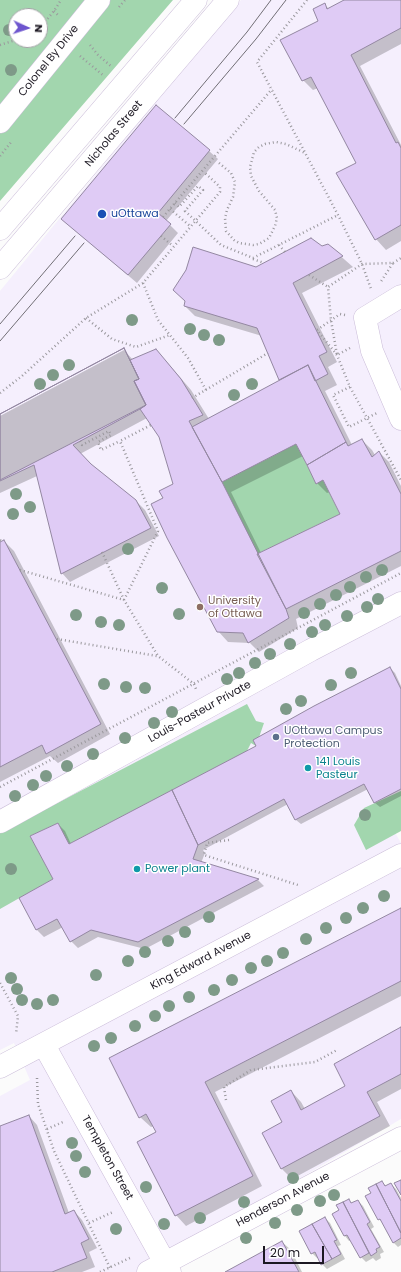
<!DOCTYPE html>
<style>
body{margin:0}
#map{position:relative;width:401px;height:1272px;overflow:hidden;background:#fbfbfb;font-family:Poppins,sans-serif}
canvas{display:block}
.north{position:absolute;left:8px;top:8px;width:40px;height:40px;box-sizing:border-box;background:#fff;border:1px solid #a4a3a7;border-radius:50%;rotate:93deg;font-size:11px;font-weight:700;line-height:16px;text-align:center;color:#1c1822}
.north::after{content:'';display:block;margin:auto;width:14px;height:18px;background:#6d55ce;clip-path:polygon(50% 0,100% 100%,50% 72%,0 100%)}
.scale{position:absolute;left:263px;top:1246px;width:61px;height:18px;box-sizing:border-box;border:2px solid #1c1822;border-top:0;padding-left:5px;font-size:12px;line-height:14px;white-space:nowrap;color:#1c1822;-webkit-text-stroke:3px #fff;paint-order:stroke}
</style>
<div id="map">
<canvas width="401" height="1272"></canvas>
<div class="north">N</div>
<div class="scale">20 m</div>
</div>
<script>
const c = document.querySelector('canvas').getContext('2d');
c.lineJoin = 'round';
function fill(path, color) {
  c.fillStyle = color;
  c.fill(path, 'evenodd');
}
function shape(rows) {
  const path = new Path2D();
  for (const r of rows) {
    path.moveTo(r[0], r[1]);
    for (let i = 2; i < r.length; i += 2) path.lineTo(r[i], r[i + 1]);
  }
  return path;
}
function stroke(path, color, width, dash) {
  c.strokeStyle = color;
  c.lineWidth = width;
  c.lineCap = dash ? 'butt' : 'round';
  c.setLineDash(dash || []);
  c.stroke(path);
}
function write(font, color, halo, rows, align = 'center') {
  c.font = font + ' Poppins,sans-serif';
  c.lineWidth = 3;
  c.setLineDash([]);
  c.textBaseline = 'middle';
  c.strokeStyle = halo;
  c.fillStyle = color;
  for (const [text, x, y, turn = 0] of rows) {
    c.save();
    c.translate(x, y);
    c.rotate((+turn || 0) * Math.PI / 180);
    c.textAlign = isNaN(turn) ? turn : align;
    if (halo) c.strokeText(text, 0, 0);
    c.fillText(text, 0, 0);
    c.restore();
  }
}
fill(shape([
 [241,0,401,0,401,825,393,829,401,843,401,1119,140,1272,0,1272,0,1096,30,1080,14,1043,0,1050,0,291,182,69]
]), '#f5effd');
fill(shape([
 [0,0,173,0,0,201],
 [16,16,40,16,40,40,16,40],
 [296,444,316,483,323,480,340,514,257,554,222,482],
 [247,704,256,721,264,723,256,746,251,743,247,751,69,844,58,823,30,836,53,879,0,909,0,833],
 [401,791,401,831,366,850,354,825,364,808]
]), '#a2d6ae');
fill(shape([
 [346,0,401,0,401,44,360,66,401,145,401,241,386,250,376,239,357,163,318,88,313,90,303,80,324,4,329,9],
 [209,151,218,159,166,221,178,233,137,283,62,219],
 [328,245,353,267,302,293,337,362,328,367,337,385,325,391,352,445,362,440,372,450,375,455,379,452,389,462,401,486,401,566,296,619,298,628,259,652,250,643,228,642,218,631,165,498,174,485,160,436,147,418,80,454,92,466,136,501,145,510,159,536,70,582,62,573,37,476,0,493,0,416,124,350,133,360,166,361,191,390,209,419,281,380,262,336,195,316,185,306,256,268],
 [303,456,317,483,327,493,330,492,342,515,261,553,231,492],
 [4,541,14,551,110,734,58,763,50,756,0,782,0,543],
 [390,668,395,673,401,686,401,796,380,807,375,803,368,789,301,824,296,820,288,804,203,850,205,853,201,863,258,880,264,886,145,949,98,937,78,948,71,941,63,927,44,937,37,930,20,899,55,879,58,824,65,831,71,844,258,747],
 [401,909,401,996,215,1092,262,1186,186,1226,176,1215,157,1133,154,1126,151,1127,140,1117],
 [401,1028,401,1089,377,1102,390,1126,292,1179,282,1169,263,1134,283,1122,291,1091,301,1102,305,1109,347,1086],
 [29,1116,37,1125,69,1213,74,1211,82,1220,97,1248,89,1252,95,1267,82,1272,0,1272,0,1127],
 [382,1182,386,1186,391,1184,396,1189,401,1198,401,1245,398,1247,393,1242,384,1224,379,1219,373,1193],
 [348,1200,352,1204,358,1201,363,1206,374,1227,371,1229,384,1252,380,1254,381,1258,376,1261,373,1258,366,1262,361,1257,351,1240,349,1241,345,1236,333,1214,340,1211,338,1205],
 [325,1218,330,1223,341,1245,338,1246,345,1259,327,1269,322,1264,318,1257,317,1258,312,1253],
 [282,1242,291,1250,302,1272,227,1272]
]), '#0003');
const building = shape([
 [344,0,401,0,401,28,351,55,396,143,398,142,401,148,401,225,375,240,336,173,356,163,311,77,302,81,280,40,318,21,313,9,325,3,327,9,344,0],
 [156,105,210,150,158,213,171,224,128,275,61,219,156,105],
 [311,238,322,246,328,244,343,256,293,283,327,352,319,356,328,374,315,381,308,365,279,380,257,328,184,306,185,301,173,290,186,270,193,247,256,267,311,238],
 [124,348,139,379,134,381,146,405,140,409,73,445,91,464,136,500,151,528,61,574,34,465,0,481,0,414,124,348],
 [124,348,139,379,134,381,146,405,0,480,0,414,124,348],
 [156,349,181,379,203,415,189,421,222,482,286,609,289,618,248,643,243,633,217,632,167,538,151,504,163,498,159,491,173,484,159,437,140,409,146,405,134,381,139,379,130,360,156,349],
 [308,365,346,442,307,465,296,444,222,482,192,427,308,365],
 [362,439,372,457,379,451,401,494,401,551,286,609,257,554,340,514,323,480,316,484,307,465,346,442,348,446,362,439],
 [4,540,101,724,46,754,42,745,0,767,0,542,4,540],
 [390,667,401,689,401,789,374,803,364,784,295,820,284,799,198,845,172,790,256,746,253,740,314,706,390,667],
 [172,790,198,845,193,859,259,879,138,942,91,930,70,942,57,919,36,930,19,898,53,879,30,836,58,823,69,844,172,790],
 [401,908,401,981,205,1082,253,1176,175,1216,137,1142,156,1132,146,1114,139,1118,109,1058,401,908],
 [401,1027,401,1074,367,1092,380,1116,281,1169,262,1133,282,1122,271,1101,291,1090,301,1110,345,1086,334,1064,401,1027],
 [29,1115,65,1214,74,1210,89,1239,81,1243,87,1258,52,1272,0,1272,0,1126,29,1115],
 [401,1180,401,1195,394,1183,401,1180],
 [382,1181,385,1186,391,1183,401,1201,401,1233,376,1184,382,1181],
 [376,1184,401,1233,401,1238,393,1243,380,1219,378,1220,365,1196,371,1193,368,1188,376,1184],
 [349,1199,351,1203,358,1200,370,1222,367,1224,380,1247,376,1249,377,1252,371,1256,343,1202,349,1199],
 [343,1202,369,1253,360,1258,347,1235,344,1236,332,1214,339,1210,336,1205,343,1202],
 [325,1217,337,1240,334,1241,341,1254,332,1259,312,1224,325,1217],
 [312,1224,332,1259,321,1265,315,1252,311,1254,299,1231,312,1224],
 [282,1241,299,1272,225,1272,282,1241]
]);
fill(building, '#dfcbf5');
stroke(building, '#9488a2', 1);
const minor = shape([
 [401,296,365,318,372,351,401,419],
 [0,822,311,650,401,603],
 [44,1045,170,1272],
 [148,1272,401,1138]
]);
const major = shape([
 [0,122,99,0],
 [0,229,196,0],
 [0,268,228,0],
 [0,1067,401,855]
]);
stroke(minor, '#cbbdd9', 23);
stroke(major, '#cbbdd9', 23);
stroke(shape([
 [307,0,257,62,338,215,362,264,371,289],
 [119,7,125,0],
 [54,11,59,16],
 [40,28,54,11,61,0],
 [0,45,16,40],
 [90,45,98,55,112,67],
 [80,56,104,76],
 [0,156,12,141],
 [219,163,231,173,235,182,233,197,227,210,225,218,226,231,234,240,239,243,253,245,259,244,269,238,275,226,277,218,275,210,259,191,251,176,250,167,254,152,259,147,265,144,276,142,286,144,305,153],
 [175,203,179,207,198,186,203,190,185,211,221,245,253,258,338,215],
 [170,209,190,226],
 [163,217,272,89],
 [161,236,173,246],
 [279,245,285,252],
 [253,259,264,263],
 [393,263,401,258],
 [309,275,328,287],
 [143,283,158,320,188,358,206,390],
 [345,315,340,314,317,330,337,355,350,387,401,480],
 [86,318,112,339,136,347,170,335],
 [350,348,337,355,331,320,328,287,362,264,393,263,380,283],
 [350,387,333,395,349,427,377,413],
 [0,393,22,376,86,318,143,283,220,192,220,187,205,173],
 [192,398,268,353],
 [80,441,82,445,109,431,111,435,98,442,101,450,120,441],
 [0,540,1,541],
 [102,552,124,600,158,656,194,684,196,689],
 [20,570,124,600],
 [124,600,158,531,120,441,151,425],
 [57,639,157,656],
 [0,787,401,573],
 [229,840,207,843,204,855,298,885],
 [0,983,18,1016,16,1034],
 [37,1078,38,1104,54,1151,110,1268],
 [226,1100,224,1087,251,1070,315,1062,337,1050],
 [47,1129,63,1122],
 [89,1223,113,1212],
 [100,1272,132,1257]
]), '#9a989d', 2.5, [1, 3]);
stroke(minor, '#fff', 22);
stroke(major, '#fff', 22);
stroke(shape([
 [175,118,247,32,271,0],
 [184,124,256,39,286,0],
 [0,324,75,236],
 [0,341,84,243]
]), '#716e75', 1);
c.fillStyle = '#7e9a88';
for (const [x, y] of [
 [9,30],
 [11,70],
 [132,320],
 [190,329],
 [204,335],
 [219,340],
 [69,365],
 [53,375],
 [40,384],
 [252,384],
 [234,395],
 [16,494],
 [30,507],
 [13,514],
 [128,549],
 [382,570],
 [366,577],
 [350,587],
 [162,588],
 [336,595],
 [378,599],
 [320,604],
 [367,607],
 [304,613],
 [179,614],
 [76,615],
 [347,616],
 [101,622],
 [119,625],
 [325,625],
 [312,632],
 [290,644],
 [270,654],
 [255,663],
 [239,673],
 [351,673],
 [227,679],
 [104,684],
 [331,685],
 [126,687],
 [145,688],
 [301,701],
 [286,709],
 [172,712],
 [154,723],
 [125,738],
 [93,754],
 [67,766],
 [46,776],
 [33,785],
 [15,796],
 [365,815],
 [11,869],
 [384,896],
 [363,908],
 [209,917],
 [346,918],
 [326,928],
 [185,932],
 [306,939],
 [168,941],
 [145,952],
 [283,953],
 [128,961],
 [267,961],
 [251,968],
 [96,975],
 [11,978],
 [232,980],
 [17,989],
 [214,990],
 [189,997],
 [22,1000],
 [53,1000],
 [37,1004],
 [169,1006],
 [155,1016],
 [135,1026],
 [111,1038],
 [94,1046],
 [72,1143],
 [76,1156],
 [85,1172],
 [293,1178],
 [146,1187],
 [334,1195],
 [320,1201],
 [244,1202],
 [297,1210],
 [200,1218],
 [275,1223],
 [164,1224],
 [116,1229],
 [246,1238]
]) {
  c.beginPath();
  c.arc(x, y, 6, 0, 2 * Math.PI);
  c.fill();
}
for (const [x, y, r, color] of [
 [102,214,5,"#1a4fb4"],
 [200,607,4,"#8d6e63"],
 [276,737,4,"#5c6f8a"],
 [308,768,4,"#0f9aa8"],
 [137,869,4,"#0f9aa8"]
]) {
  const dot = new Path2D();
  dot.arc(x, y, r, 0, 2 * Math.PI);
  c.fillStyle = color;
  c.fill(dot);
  stroke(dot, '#fff', 1.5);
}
write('11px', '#1c1822', '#fff', [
 ["Colonel By Drive",49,61,-51],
 ["Nicholas Street",114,134,-50],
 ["Louis-Pasteur Private",200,712,-29],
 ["King Edward Avenue",201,961,-28],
 ["Templeton Street",107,1158,61],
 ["Henderson Avenue",283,1200,-28]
]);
write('11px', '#164399', '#fff', [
 ["uOttawa",111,214]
], 'left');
write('11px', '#785e54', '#fff', [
 ["University",208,601],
 ["of Ottawa",208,614]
], 'left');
write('11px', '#4e5e75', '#fff', [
 ["UOttawa Campus",284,731],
 ["Protection",284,744]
], 'left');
write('11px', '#0d838f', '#fff', [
 ["141 Louis",316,762],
 ["Pasteur",316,775],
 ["Power plant",145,869]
], 'left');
</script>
